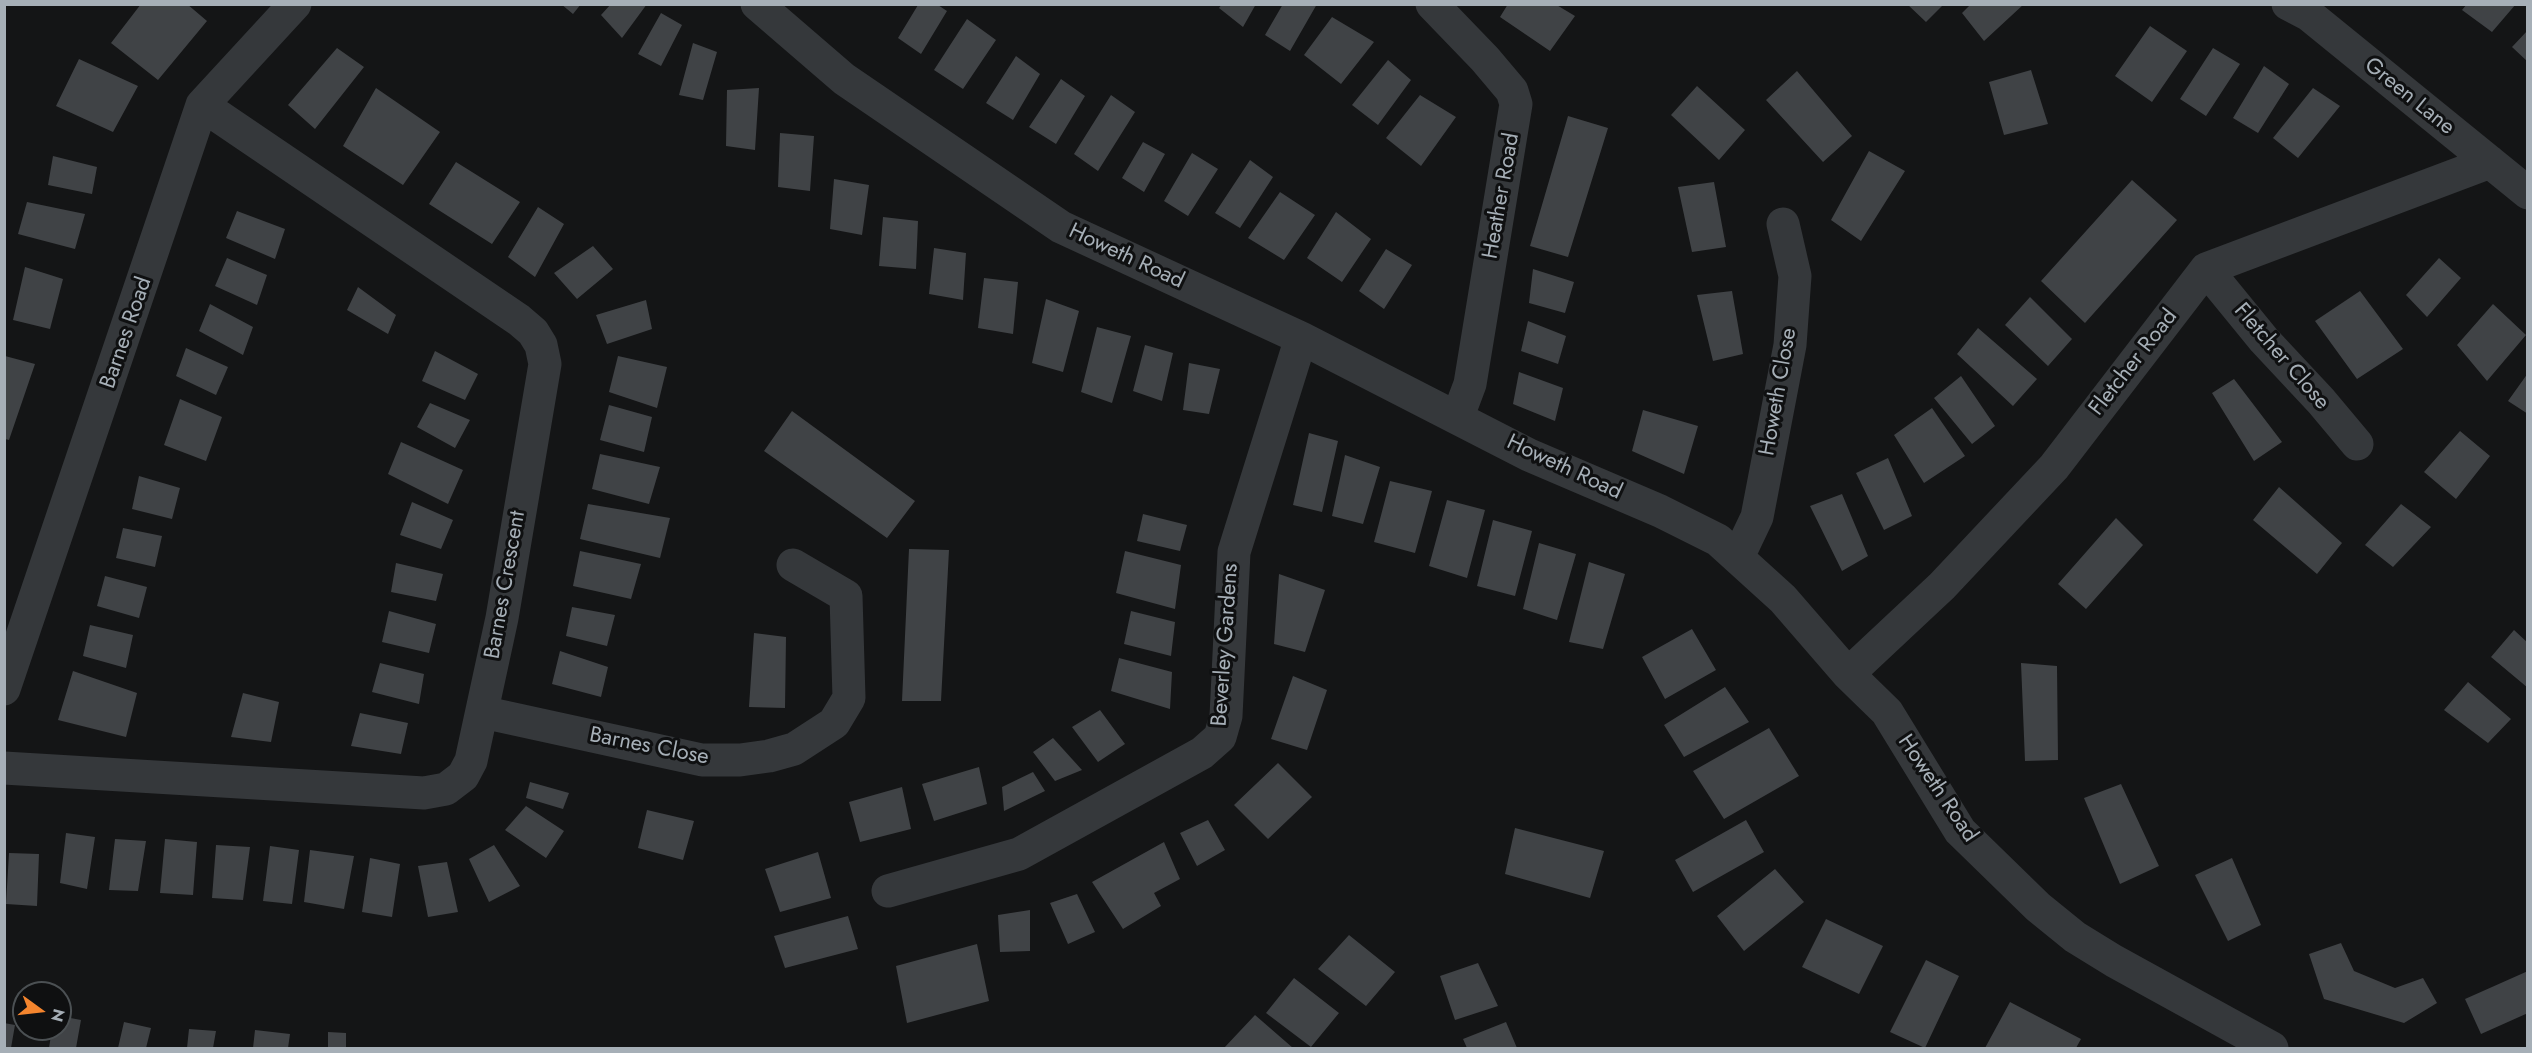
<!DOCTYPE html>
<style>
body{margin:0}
#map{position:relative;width:2532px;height:1053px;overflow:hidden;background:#141516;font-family:Jost,sans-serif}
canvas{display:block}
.frame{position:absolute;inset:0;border:6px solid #a6afb7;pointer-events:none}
.north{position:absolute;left:12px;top:981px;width:60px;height:60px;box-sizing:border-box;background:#0f1011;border:2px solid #4b5053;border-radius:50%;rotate:105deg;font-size:16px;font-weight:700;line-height:24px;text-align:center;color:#a6afb7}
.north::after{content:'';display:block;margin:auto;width:21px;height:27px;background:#f4852e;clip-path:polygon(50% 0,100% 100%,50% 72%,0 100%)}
</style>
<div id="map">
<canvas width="2532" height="1053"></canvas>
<div class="frame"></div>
<div class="north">N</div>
</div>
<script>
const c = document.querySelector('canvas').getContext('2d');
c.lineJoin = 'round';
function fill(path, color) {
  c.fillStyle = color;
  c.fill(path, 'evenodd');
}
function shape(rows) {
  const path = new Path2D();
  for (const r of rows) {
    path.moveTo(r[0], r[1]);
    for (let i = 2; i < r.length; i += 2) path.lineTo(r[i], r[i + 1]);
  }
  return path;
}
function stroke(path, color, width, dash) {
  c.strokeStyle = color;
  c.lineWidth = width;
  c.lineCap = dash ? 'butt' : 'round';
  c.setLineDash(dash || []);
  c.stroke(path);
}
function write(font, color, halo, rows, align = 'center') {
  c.font = font + ' Jost,sans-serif';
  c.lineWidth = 6;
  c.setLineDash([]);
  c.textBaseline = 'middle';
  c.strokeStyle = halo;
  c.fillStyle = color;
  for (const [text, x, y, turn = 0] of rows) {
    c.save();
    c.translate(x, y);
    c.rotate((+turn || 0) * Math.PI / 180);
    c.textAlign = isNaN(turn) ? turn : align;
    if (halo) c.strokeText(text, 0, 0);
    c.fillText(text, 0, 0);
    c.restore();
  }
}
fill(shape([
 [141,4,187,4,207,21,158,80,111,43],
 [561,4,581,4,573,14],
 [611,4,647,4,622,38,601,15],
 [1222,4,1256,4,1243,27,1219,8],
 [1283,4,1317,4,1290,51,1265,35],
 [1508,4,1555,4,1575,16,1550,51,1500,17],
 [1907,4,1944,4,1926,22],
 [1971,4,2024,4,1984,41,1962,13],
 [2467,4,2516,4,2492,32,2462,10],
 [918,5,938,5,947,11,921,54,898,38],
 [661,13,682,25,661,66,638,54],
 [1332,17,1374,42,1341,84,1304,55],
 [967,19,996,40,963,89,934,70],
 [2150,26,2187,51,2152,102,2115,76],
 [2528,30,2528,62,2512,47],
 [693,43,717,52,703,100,679,95],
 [337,48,364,67,315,129,288,105],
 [2213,48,2240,64,2206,116,2180,99],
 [1016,56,1040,74,1013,120,986,103],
 [79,59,138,86,113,132,56,106],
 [1388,60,1411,80,1378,125,1352,105],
 [2264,66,2289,84,2258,133,2233,118],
 [2031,70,2048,124,2004,135,1989,82],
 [1797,71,1852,136,1823,162,1766,100],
 [1061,79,1085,96,1056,144,1029,127],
 [1697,86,1745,130,1719,160,1671,115],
 [376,88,440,132,403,185,343,146],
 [759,88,755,150,726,146,727,90],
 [2313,88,2340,106,2298,158,2273,138],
 [1111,95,1135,112,1098,171,1074,154],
 [1420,95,1456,117,1421,166,1386,138],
 [1568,116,1608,128,1568,257,1530,246],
 [780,133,814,136,810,191,778,187],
 [1143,142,1165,154,1144,192,1122,178],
 [1869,151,1905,171,1861,241,1831,220],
 [1192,153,1218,169,1188,216,1164,201],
 [53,156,97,167,92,194,48,185],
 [1250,160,1273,177,1240,228,1215,213],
 [456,162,520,202,492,244,429,204],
 [834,179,869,185,862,235,830,229],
 [2132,180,2177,220,2085,323,2041,281],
 [1714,182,1726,247,1692,252,1678,187],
 [1280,192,1315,215,1284,260,1248,238],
 [27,202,85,214,75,249,18,234],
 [538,207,564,224,535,277,508,257],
 [237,211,285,229,275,259,226,238],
 [1336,212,1371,239,1342,282,1307,258],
 [883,217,918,221,916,269,879,266],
 [593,246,613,269,577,299,554,273],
 [934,248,966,253,963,300,929,294],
 [1386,249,1412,265,1384,309,1359,291],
 [227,258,267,275,257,305,215,286],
 [2439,258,2461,278,2427,317,2406,295],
 [25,267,63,279,50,329,13,320],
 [1533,269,1574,282,1565,313,1529,303],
 [984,278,1018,282,1013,334,978,328],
 [358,287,396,315,388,334,347,310],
 [1732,291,1743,354,1713,361,1697,295],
 [2360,291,2403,349,2357,379,2315,321],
 [2030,297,2072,339,2048,366,2005,325],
 [1046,299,1079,311,1063,372,1032,363],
 [646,300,652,329,607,344,596,315],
 [210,304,253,327,243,355,199,331],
 [2493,304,2526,335,2487,381,2457,345],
 [1528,321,1566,336,1558,364,1521,351],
 [1097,327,1131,336,1112,403,1081,392],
 [1978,328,2037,379,2013,406,1957,354],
 [1145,345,1173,353,1162,401,1133,391],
 [186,348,228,367,216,395,176,376],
 [435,351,478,374,465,400,422,381],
 [5,356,35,364,9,440,5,439],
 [618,356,667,367,657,408,609,392],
 [1189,363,1220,369,1209,414,1183,410],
 [1519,372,1563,388,1555,421,1513,404],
 [2528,373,2528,414,2508,401],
 [1961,376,1995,426,1972,444,1934,398],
 [2234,379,2282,442,2254,461,2212,393],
 [180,399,222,417,206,461,164,445],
 [430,403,470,420,455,448,417,427],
 [609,405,652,417,644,452,600,440],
 [1932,408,1965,456,1924,483,1894,435],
 [1643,410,1698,426,1684,474,1632,451],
 [792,411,915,501,887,538,764,451],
 [2460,431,2490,456,2456,499,2424,472],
 [1309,433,1338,441,1322,512,1293,505],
 [401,442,463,470,448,504,388,474],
 [600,454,660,467,649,504,592,489],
 [1345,455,1380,467,1363,524,1332,516],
 [1888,458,1912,516,1884,530,1856,473],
 [139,476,180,488,172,519,132,509],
 [1390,481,1432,491,1415,553,1374,542],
 [2279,487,2342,543,2317,574,2253,520],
 [1842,494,1868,556,1842,571,1810,506],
 [1447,500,1485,510,1467,578,1429,566],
 [412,502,453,520,441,549,400,535],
 [588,504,670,518,660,558,580,539],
 [2401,504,2431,527,2393,567,2365,545],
 [1143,514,1187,525,1180,551,1137,541],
 [2116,518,2143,545,2086,609,2058,584],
 [1493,520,1532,531,1515,596,1477,586],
 [123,528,162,536,155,567,116,558],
 [1539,543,1576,554,1557,620,1523,609],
 [909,549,949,550,941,701,902,701],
 [580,551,641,564,631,599,573,586],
 [1125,551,1181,565,1175,609,1116,593],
 [1589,562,1625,574,1603,649,1569,642],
 [396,563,443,574,436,601,391,592],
 [1279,574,1325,590,1305,652,1274,644],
 [105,576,147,587,139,618,97,606],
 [572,607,615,615,607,646,566,636],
 [389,611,436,624,429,653,382,642],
 [1131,611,1175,622,1171,656,1124,644],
 [90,625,133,635,126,668,83,656],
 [1692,629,1716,670,1665,699,1642,657],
 [2514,630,2528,643,2528,688,2491,657],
 [754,633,786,637,785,708,749,707],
 [560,651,608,667,601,697,552,684],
 [1119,658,1172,672,1170,709,1111,691],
 [380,663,424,674,419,704,372,692],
 [2021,663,2057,666,2058,760,2025,761],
 [73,671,137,693,126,737,58,720],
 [1293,676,1327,690,1307,750,1271,739],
 [2468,682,2511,719,2488,743,2444,710],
 [1725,687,1749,722,1684,757,1664,725],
 [243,693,279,702,271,742,231,737],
 [1100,710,1125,744,1098,762,1072,727],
 [360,713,408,723,401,754,351,746],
 [1769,728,1799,776,1724,819,1693,771],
 [1053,738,1082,770,1055,781,1033,752],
 [1278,763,1312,797,1268,839,1234,805],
 [979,767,987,804,934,821,922,784],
 [1033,772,1045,791,1004,811,1002,787],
 [530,782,569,793,563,809,526,798],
 [2121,784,2159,866,2120,884,2084,798],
 [902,787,911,829,860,842,849,802],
 [526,806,564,831,546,858,505,830],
 [647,810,694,821,683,860,638,848],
 [1208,820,1225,850,1197,866,1180,833],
 [1746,820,1764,852,1693,892,1675,860],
 [1515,828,1604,851,1590,898,1505,874],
 [66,833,95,837,87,889,60,883],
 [115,839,146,841,138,891,109,890],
 [165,839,197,842,193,895,160,893],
 [1164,842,1180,879,1154,893,1161,906,1123,929,1092,882],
 [216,845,250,847,243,900,212,898],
 [494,845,520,886,489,902,469,859],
 [270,846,299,850,292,904,263,901],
 [310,850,354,856,344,909,304,902],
 [818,852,831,898,780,912,765,869],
 [9,853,39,854,37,906,6,904],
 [370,858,400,864,392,917,362,912],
 [2232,858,2261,925,2228,941,2195,875],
 [447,862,458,912,428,917,418,866],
 [1775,869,1804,902,1744,951,1717,916],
 [1077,894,1095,932,1068,944,1050,903],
 [1030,910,1030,951,1000,952,998,915],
 [848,916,858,949,785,968,774,936],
 [1826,919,1883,946,1859,994,1802,967],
 [1349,935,1395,972,1366,1006,1318,969],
 [2341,943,2354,971,2395,988,2423,978,2437,1003,2404,1023,2324,999,2309,954],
 [977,944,989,1001,907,1023,896,966],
 [1926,960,1959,976,1925,1048,1890,1032],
 [1478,963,1498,1006,1455,1020,1440,976],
 [2528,971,2528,1013,2481,1034,2465,999],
 [1294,978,1339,1013,1311,1047,1266,1013],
 [2010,1002,2081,1039,2076,1048,1985,1048],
 [1255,1015,1293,1048,1224,1048],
 [60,1016,81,1020,76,1048,49,1048,52,1029,60,1029],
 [124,1022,151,1028,146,1048,118,1048],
 [1506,1022,1517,1048,1467,1048,1463,1039],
 [4,1023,15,1025,11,1048,4,1048],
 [189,1029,216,1031,213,1048,187,1048],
 [255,1030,290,1034,288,1048,253,1048],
 [328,1032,346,1033,346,1048,328,1048]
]), '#404346');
stroke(shape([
 [757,4,844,79,1061,227,1301,338,1529,455,1660,511,1718,540,1783,599,1848,674,1887,712,1960,831,2038,907,2075,937,2114,961,2272,1048],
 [1432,4,1485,59,1512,91,1516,104,1470,384,1458,416],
 [2288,4,2309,15,2528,193],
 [2206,269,2264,340,2321,401,2357,444],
 [1738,557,1757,517,1790,345,1795,276,1783,224],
 [1848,674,1942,586,2054,467,2206,269,2490,162],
 [4,689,202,105,295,4],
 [482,712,702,760,740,760,769,756,794,749,834,723,849,698,846,596,793,565],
 [4,768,424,793,446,789,463,776,471,761,502,618,545,364,541,345,533,332,519,320,202,105],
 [888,891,1019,854,1202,753,1220,737,1226,716,1234,552,1301,338]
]), '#35383b', 33);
write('22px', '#a6afb7', '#0f1011', [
 ["Green Lane",2409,97,39],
 ["Heather Road",1502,196,-80],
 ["Howeth Road",1126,257,25],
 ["Barnes Road",127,333,-71],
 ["Fletcher Close",2281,357,49],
 ["Fletcher Road",2134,363,-52],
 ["Howeth Close",1779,392,-80],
 ["Howeth Road",1564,468,25],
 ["Barnes Crescent",506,585,-80],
 ["Beverley Gardens",1226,645,-86],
 ["Barnes Close",649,747,11],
 ["Howeth Road",1937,789,56]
]);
</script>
